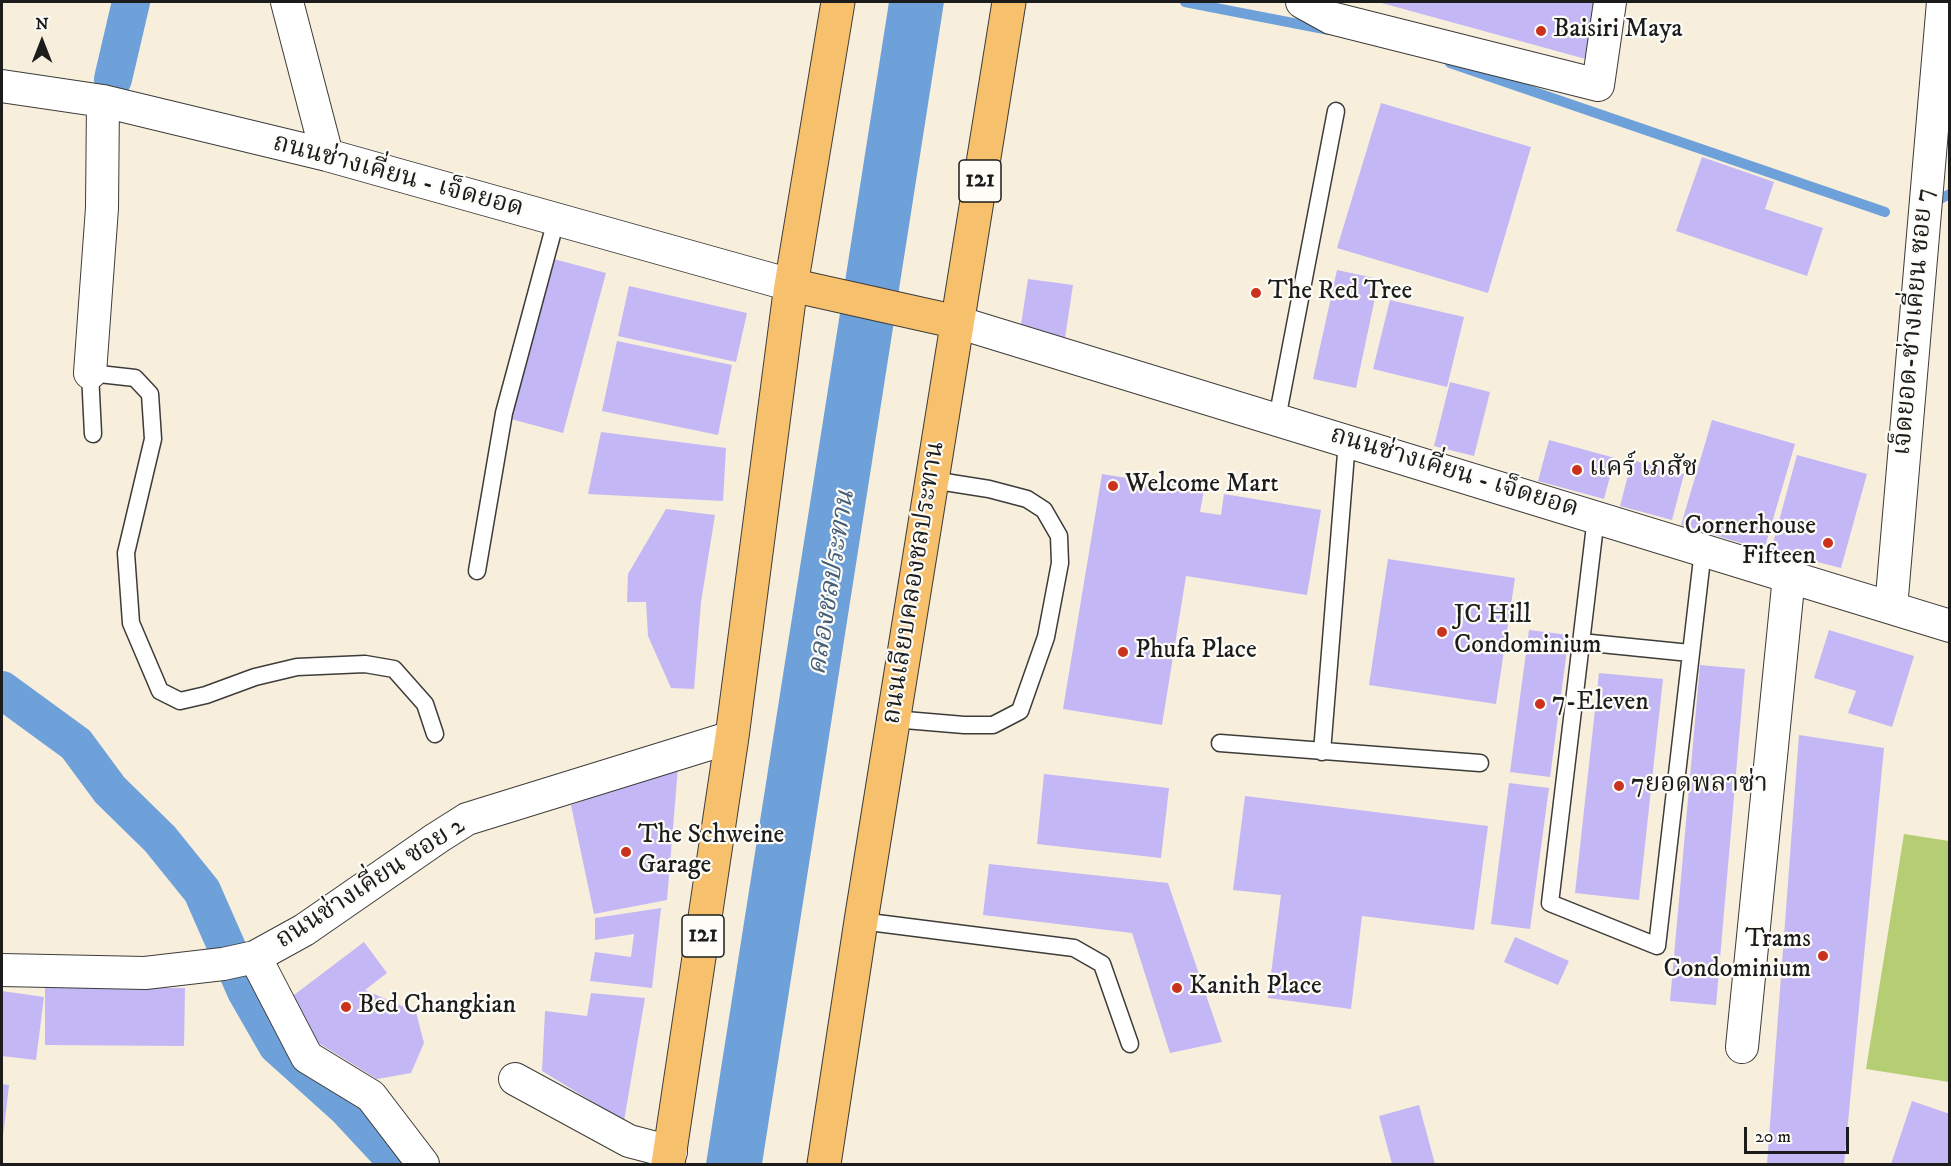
<!DOCTYPE html>
<meta charset="utf-8">
<style>
body{margin:0}
#map{position:relative;width:1951px;height:1166px;overflow:hidden;background:#f7eedc;font-family:"IM FELL DW Pica",serif}
canvas{display:block}
.frame{position:absolute;inset:0;border:3px solid #1c1c1c;pointer-events:none}
.north{position:absolute;left:12px;top:12px;width:60px;height:60px;-webkit-text-stroke:4px #fdfcf7;paint-order:stroke;rotate:0deg;font-size:16px;font-weight:700;line-height:24px;text-align:center;color:#1c1c1c}
.north::after{content:'';display:block;margin:auto;width:21px;height:27px;background:#1c1c1c;clip-path:polygon(50% 0,100% 100%,50% 72%,0 100%)}
.scale{position:absolute;left:1744px;top:1127px;width:105px;height:27px;box-sizing:border-box;border:3px solid #1c1c1c;border-top:0;padding-left:8px;font-size:18px;line-height:21px;white-space:nowrap;color:#1c1c1c;-webkit-text-stroke:4px #fdfcf7;paint-order:stroke}
</style>
<div id="map">
<canvas width="1951" height="1166"></canvas>
<div class="frame"></div>
<div class="north">N</div>
<div class="scale">20 m</div>
</div>
<script>
const c = document.querySelector('canvas').getContext('2d');
c.lineJoin = 'round';
function fill(path, color) {
  c.fillStyle = color;
  c.fill(path, 'evenodd');
}
function shape(rows) {
  const path = new Path2D();
  for (const r of rows) {
    path.moveTo(r[0], r[1]);
    for (let i = 2; i < r.length; i += 2) path.lineTo(r[i], r[i + 1]);
  }
  return path;
}
function stroke(path, color, width, dash) {
  c.strokeStyle = color;
  c.lineWidth = width;
  c.lineCap = dash ? 'butt' : 'round';
  c.setLineDash(dash || []);
  c.stroke(path);
}
function write(font, color, halo, rows, align = 'center') {
  c.font = font + ' "IM FELL DW Pica","Noto Serif Thai",serif';
  c.lineWidth = 4.5;
  c.setLineDash([]);
  c.textBaseline = 'middle';
  c.strokeStyle = halo;
  c.fillStyle = color;
  for (const [text, x, y, turn = 0] of rows) {
    c.save();
    c.translate(x, y);
    c.rotate((+turn || 0) * Math.PI / 180);
    c.textAlign = isNaN(turn) ? turn : align;
    if (halo) c.strokeText(text, 0, 0);
    c.fillText(text, 0, 0);
    c.restore();
  }
}
fill(shape([
 [1904,834,1949,841,1949,1082,1866,1069]
]), '#b5ce73');
fill(shape([
 [889,2,944,2,762,1164,706,1164]
]), '#6ea0d9');
stroke(shape([
 [1185,2,1329,30],
 [1450,63,1885,212],
 [1940,199,1950,194]
]), '#6ea0d9', 10);
stroke(shape([
 [113,79,131,2],
 [2,690,76,744,110,790,160,839,202,891,246,991,277,1045,346,1107,399,1164]
]), '#6ea0d9', 38);
fill(shape([
 [1378,2,1601,2,1593,61],
 [1381,103,1531,147,1488,293,1337,248],
 [1702,157,1774,182,1765,209,1823,228,1807,276,1676,231],
 [554,259,606,273,563,433,511,419],
 [1337,270,1379,279,1356,388,1313,379],
 [1028,279,1073,285,1065,338,1020,331],
 [629,286,747,313,736,362,618,336],
 [1390,300,1464,317,1447,387,1373,369],
 [617,341,732,365,718,435,602,411],
 [1450,382,1490,392,1474,456,1434,446],
 [1712,420,1795,444,1764,550,1681,525],
 [601,432,726,448,723,501,588,494],
 [1549,440,1615,458,1604,499,1538,481],
 [1797,455,1867,474,1841,568,1771,550],
 [1632,460,1684,474,1672,520,1620,506],
 [1102,474,1204,490,1200,512,1221,515,1224,494,1321,510,1307,595,1186,576,1162,725,1063,709],
 [666,509,715,515,701,602,694,689,671,688,648,636,646,602,627,602,628,574],
 [1388,559,1515,578,1496,704,1369,685],
 [1529,630,1569,635,1550,777,1510,772],
 [1829,630,1914,656,1892,727,1848,713,1856,691,1814,678],
 [1700,665,1745,669,1716,1005,1670,1001],
 [1599,673,1663,679,1639,900,1575,893],
 [1799,735,1884,748,1844,1164,1767,1164],
 [678,767,667,900,594,914,571,805],
 [1044,774,1169,788,1161,858,1037,844],
 [1509,783,1549,788,1530,929,1491,924],
 [1245,796,1488,826,1474,930,1362,916,1351,1009,1268,998,1281,895,1233,890],
 [989,864,1168,883,1222,1042,1170,1053,1132,933,983,915],
 [661,908,652,988,590,981,595,952,631,957,634,934,595,940,595,918],
 [1515,937,1569,961,1558,985,1504,962],
 [364,942,387,973,365,990,416,1012,424,1043,411,1073,377,1079,302,1033,286,1001],
 [45,987,185,988,184,1046,45,1045],
 [2,991,44,997,36,1060,2,1056],
 [591,993,645,998,624,1121,542,1071,545,1011,587,1016],
 [2,1084,9,1085,3,1137,2,1137],
 [1912,1101,1950,1114,1950,1156,1947,1164,1891,1164],
 [1419,1105,1435,1164,1392,1164,1379,1116]
]), '#c3b8f5');
const service = shape([
 [1277,419,1336,111],
 [93,434,90,373,135,378,150,394,153,439,126,553,131,623,160,691,180,701,206,695,255,677,297,667,365,664,394,669,425,704,435,734],
 [1596,517,1550,903,1657,946,1703,550],
 [477,571,504,413,556,220],
 [1581,642,1690,653],
 [893,719,964,725,993,725,1020,711,1046,637,1060,563,1059,536,1044,510,1027,499,989,489,932,480],
 [1220,743,1480,763],
 [1322,752,1347,441],
 [861,921,1074,948,1102,964,1130,1044]
]);
const minor = shape([
 [287,2,327,155],
 [1302,2,1331,18,1598,85,1610,2],
 [2,86,103,101,327,155,791,285],
 [957,322,1950,626],
 [90,373,102,208,103,101],
 [1891,608,1943,2],
 [255,957,307,1057,371,1096,423,1164],
 [2,970,145,973,223,964,255,957,304,930,437,838,467,819,732,737],
 [1742,1047,1789,576],
 [515,1079,629,1141,671,1152]
]);
const primary = shape([
 [791,285,957,322],
 [668,1164,732,737,790,292,838,2],
 [824,1164,861,921,1009,2]
]);
stroke(service, '#3d3c39', 19);
stroke(minor, '#3d3c39', 34);
stroke(primary, '#3d3c39', 35);
stroke(service, '#fff', 16);
stroke(minor, '#fff', 32);
stroke(primary, '#f7c06c', 33);
for (const [x, y, r, color] of [
 [1541,31,6,"#c8321e"],
 [1256,293,6,"#c8321e"],
 [1577,470,6,"#c8321e"],
 [1113,486,6,"#c8321e"],
 [1828,543,6,"#c8321e"],
 [1442,632,6,"#c8321e"],
 [1123,652,6,"#c8321e"],
 [1540,704,6,"#c8321e"],
 [1619,786,6,"#c8321e"],
 [626,852,6,"#c8321e"],
 [1823,956,6,"#c8321e"],
 [1177,988,6,"#c8321e"],
 [346,1007,6,"#c8321e"]
]) {
  const dot = new Path2D();
  dot.arc(x, y, r, 0, 2 * Math.PI);
  c.fillStyle = color;
  c.fill(dot);
  stroke(dot, '#fdfcf7', 2);
}
for (const [x, y, w] of [
 [980,181,42],
 [703,936,42]
]) {
  const box = new Path2D();
  box.roundRect(x - w / 2, y - 21, w, 42, 4.5);
  c.fillStyle = '#fdfcf7';
  c.fill(box);
  stroke(box, '#1c1c1c', 1.5);
}
write('bold 24px', '#1c1c1c', null, [
 ["121",980,181],
 ["121",703,936]
]);
write('26px', '#1c1c1c', '#fdfcf7', [
 ["Baisiri Maya",1553,31],
 ["The Red Tree",1268,293],
 ["แคร์ เภสัช",1589,470],
 ["Welcome Mart",1125,486],
 ["Cornerhouse",1816,528,"right"],
 ["Fifteen",1816,558,"right"],
 ["JC Hill",1454,617],
 ["Condominium",1454,647],
 ["Phufa Place",1135,652],
 ["7-Eleven",1552,704],
 ["7ยอดพลาซ่า",1631,786],
 ["The Schweine",638,837],
 ["Garage",638,867],
 ["Trams",1811,941,"right"],
 ["Condominium",1811,971,"right"],
 ["Kanith Place",1189,988],
 ["Bed Changkian",358,1007]
], 'left');
write('26px', '#1c1c1c', '#fdfcf7', [
 ["ถนนช่างเคี่ยน - เจ็ดยอด",398,177,15],
 ["เจ็ดยอด-ช่างเคี่ยน ซอย 7",1915,322,-85],
 ["ถนนช่างเคี่ยน - เจ็ดยอด",1454,473,17],
 ["ถนนเลียบคลองชลประทาน",915,583,-81],
 ["ถนนช่างเคี่ยน ซอย 2",371,884,-33]
]);
write('italic 27px', '#455e7a', '#fdfcf7', [
 ["คลองชลประทาน",833,583,-81]
]);
</script>
